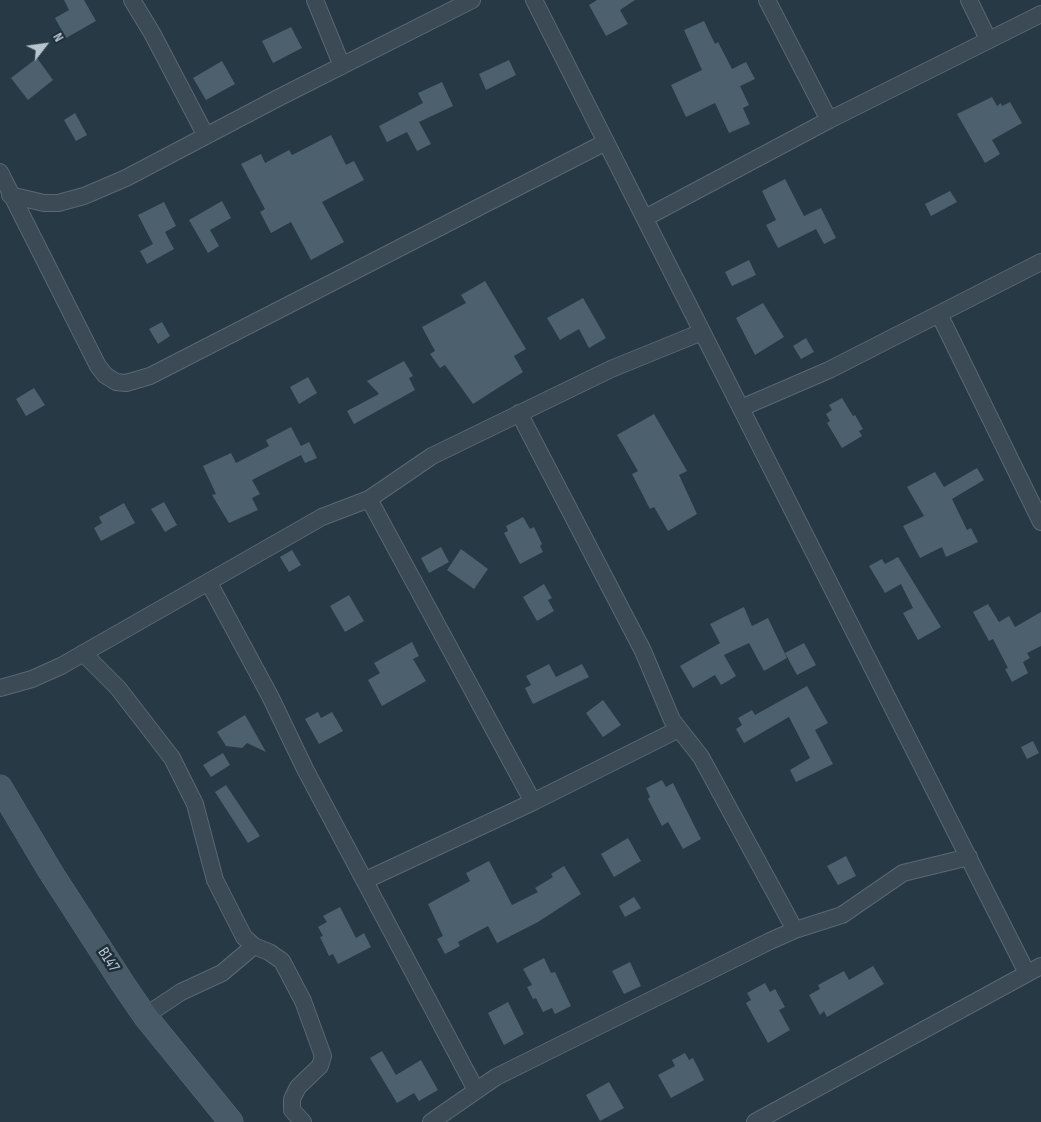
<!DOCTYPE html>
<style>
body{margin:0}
#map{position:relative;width:1041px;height:1122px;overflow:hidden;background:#263945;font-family:"Sofia Sans Condensed",sans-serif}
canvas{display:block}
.north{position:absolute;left:20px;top:20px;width:50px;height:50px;-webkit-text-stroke:4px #1f2f3a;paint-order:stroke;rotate:60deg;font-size:14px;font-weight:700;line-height:20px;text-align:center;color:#b8c5ce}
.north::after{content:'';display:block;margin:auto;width:18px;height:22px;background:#b8c5ce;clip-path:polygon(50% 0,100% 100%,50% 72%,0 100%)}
</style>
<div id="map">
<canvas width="1041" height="1122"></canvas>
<div class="north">N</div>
</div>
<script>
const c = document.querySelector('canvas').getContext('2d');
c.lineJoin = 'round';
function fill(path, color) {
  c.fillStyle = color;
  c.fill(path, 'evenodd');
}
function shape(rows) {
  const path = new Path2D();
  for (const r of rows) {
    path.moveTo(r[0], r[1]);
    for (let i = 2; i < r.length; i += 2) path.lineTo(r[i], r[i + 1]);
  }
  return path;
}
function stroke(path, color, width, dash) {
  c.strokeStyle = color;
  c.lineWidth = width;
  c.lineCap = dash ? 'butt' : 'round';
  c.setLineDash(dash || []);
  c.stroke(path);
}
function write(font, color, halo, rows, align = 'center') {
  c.font = font + ' "Sofia Sans Condensed",sans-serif';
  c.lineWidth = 5;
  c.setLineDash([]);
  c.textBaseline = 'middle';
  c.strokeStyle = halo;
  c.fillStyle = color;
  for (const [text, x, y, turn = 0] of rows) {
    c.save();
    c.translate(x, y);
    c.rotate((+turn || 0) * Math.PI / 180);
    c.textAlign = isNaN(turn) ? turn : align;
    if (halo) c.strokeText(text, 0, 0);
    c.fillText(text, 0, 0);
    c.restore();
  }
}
fill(shape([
 [64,0,84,0,96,21,66,38,55,18,69,10],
 [597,0,635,0,620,10,628,24,606,36,589,5],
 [704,21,715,44,718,42,732,69,746,62,755,79,740,86,749,105,743,108,750,124,729,133,715,103,686,117,671,85,702,70,684,30],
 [291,27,302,48,273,63,262,41],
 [37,58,53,80,28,100,11,78],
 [509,60,516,75,486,90,479,74],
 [222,61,235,84,206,100,193,78],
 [442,82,453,106,419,122,431,144,417,151,407,132,387,142,379,126,423,103,418,93],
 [992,97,997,106,1001,103,1002,106,1010,102,1022,123,992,140,1000,154,985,163,957,114],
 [75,113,87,135,76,141,64,120],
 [331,135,346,165,354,161,364,180,322,202,344,242,311,260,291,222,271,233,260,212,265,209,241,164,261,154,265,163,289,150,292,155],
 [785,179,804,216,821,208,836,238,824,244,816,229,778,248,766,225,776,220,762,191],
 [950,191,957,202,931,216,925,204],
 [222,201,231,218,210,230,219,246,208,253,189,220],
 [164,202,176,226,165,232,174,249,147,264,140,251,153,244,138,215],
 [749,260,756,275,732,286,725,272],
 [485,281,526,349,514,356,523,372,473,404,445,365,440,368,430,354,435,351,422,327,466,303,461,295],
 [583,298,606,338,589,348,579,329,560,340,547,318],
 [763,303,784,337,755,355,736,318],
 [162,322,170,336,158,344,149,329],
 [806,338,814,352,801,359,793,346],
 [404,361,413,376,409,378,415,390,354,424,347,411,379,394,367,381],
 [308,377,317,393,299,404,290,387],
 [34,388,45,405,26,416,16,399],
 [842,398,853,416,855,415,863,429,859,431,862,436,842,448,827,423,830,421,826,414,832,410,829,405],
 [654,414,687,471,679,475,697,514,668,531,654,507,650,509,632,474,638,471,617,435],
 [291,427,301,446,309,442,317,458,305,463,301,455,252,480,260,494,252,498,258,510,229,523,212,495,216,494,203,466,231,453,236,463,269,446,266,440],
 [977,468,984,480,952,499,967,530,971,528,978,542,946,557,942,547,920,558,903,526,924,516,907,487,935,472,944,487],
 [164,502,177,525,165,532,151,509],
 [124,503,135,523,101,541,94,528,102,523,99,517],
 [523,517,530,529,534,527,542,544,540,546,543,552,520,564,504,533,508,531,506,526],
 [441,547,449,562,429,573,421,558],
 [461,549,488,569,474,589,447,570],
 [292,550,301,565,289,572,280,557],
 [898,557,941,627,918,640,903,613,913,608,901,584,885,593,869,566,882,559,885,564],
 [544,584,552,598,548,600,554,611,537,621,523,597],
 [349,595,364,621,345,632,330,606],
 [988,604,999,622,1009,616,1015,627,1041,612,1041,646,1027,653,1030,658,1023,662,1028,673,1012,682,1005,669,1008,668,993,639,989,641,973,612],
 [744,607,752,626,768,618,787,658,764,671,749,643,724,655,736,676,721,685,715,675,693,688,680,666,720,643,710,624],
 [412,642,419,656,413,659,426,681,382,706,368,680,380,673,374,663],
 [804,643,816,665,797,675,785,653],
 [549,664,556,677,582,664,589,677,533,704,525,688,531,685,526,676],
 [807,686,828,723,815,730,833,764,796,782,790,770,810,758,789,717,744,743,736,729,742,725,738,718,752,710,755,715],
 [603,700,621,725,603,737,586,713],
 [318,712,321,718,332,712,343,731,319,744,305,719],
 [245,715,266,752,247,743,242,748,226,746,217,732],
 [1033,741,1039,753,1027,759,1021,747],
 [223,753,230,765,211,777,203,765],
 [662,780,666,787,673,783,701,839,683,849,668,822,662,826,648,799,650,797,646,788],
 [226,785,260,836,248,843,215,792],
 [628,838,641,861,614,877,601,854],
 [846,856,856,876,838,885,827,866],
 [489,861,512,905,538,892,535,888,553,877,551,874,564,866,581,894,538,922,497,943,488,926,458,942,460,946,445,954,437,939,443,936,428,904,470,881,466,873],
 [634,897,641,908,625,917,619,906],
 [340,907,356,938,364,933,371,947,338,964,333,954,329,956,320,937,323,936,318,927,327,922,323,916],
 [544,958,551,973,555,972,571,1006,555,1014,552,1008,543,1012,536,998,533,999,527,987,532,985,523,969],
 [630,962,641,986,624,994,612,971],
 [873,966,884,984,827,1017,824,1011,820,1015,809,995,820,989,818,985,844,971,849,980],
 [765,983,770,992,775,989,785,1007,779,1010,790,1030,768,1043,746,1003,751,1000,747,993],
 [508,1002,524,1034,504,1045,488,1013],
 [382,1051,396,1075,421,1060,438,1090,419,1101,414,1093,397,1103,370,1058],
 [685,1053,689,1060,693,1058,704,1080,671,1098,658,1075,675,1066,672,1060],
 [609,1082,624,1108,600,1121,586,1095]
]), '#4c616d');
const street = shape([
 [132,0,152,33,206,136],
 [315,0,342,66],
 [534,0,1027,973],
 [767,0,829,120],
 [969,0,988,39],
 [0,172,98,366,105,375,116,382,126,383,150,376,606,142],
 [10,195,44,203,58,203,84,196,126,178,278,98,472,0],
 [645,218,829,120,1041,14],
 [939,314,1041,522],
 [741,408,829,370,1041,262],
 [519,413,643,651,672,720,701,757,795,930],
 [369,499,533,802],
 [209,583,270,696,305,769,476,1090],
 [83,653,118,688,172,758,195,804,215,880,244,937,254,946,269,952,282,961,303,1001,323,1056,320,1066,298,1087,292,1099,292,1110,303,1122],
 [0,688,32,679,61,666,322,517,369,499,432,456,611,369,702,332],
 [366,880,533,802,679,729],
 [145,1016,181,992,222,973,254,946],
 [431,1122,496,1077,770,941,795,930,842,915,903,873,969,857],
 [755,1122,1041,966]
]);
const secondary = shape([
 [0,787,50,871,123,984,145,1016,231,1122]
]);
stroke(street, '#596872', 18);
stroke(secondary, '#596872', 25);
stroke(street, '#3b4a54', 16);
stroke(secondary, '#485a68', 24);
write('16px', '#b8c5ce', '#1f2f3a', [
 ["B147",108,960,57]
]);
</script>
